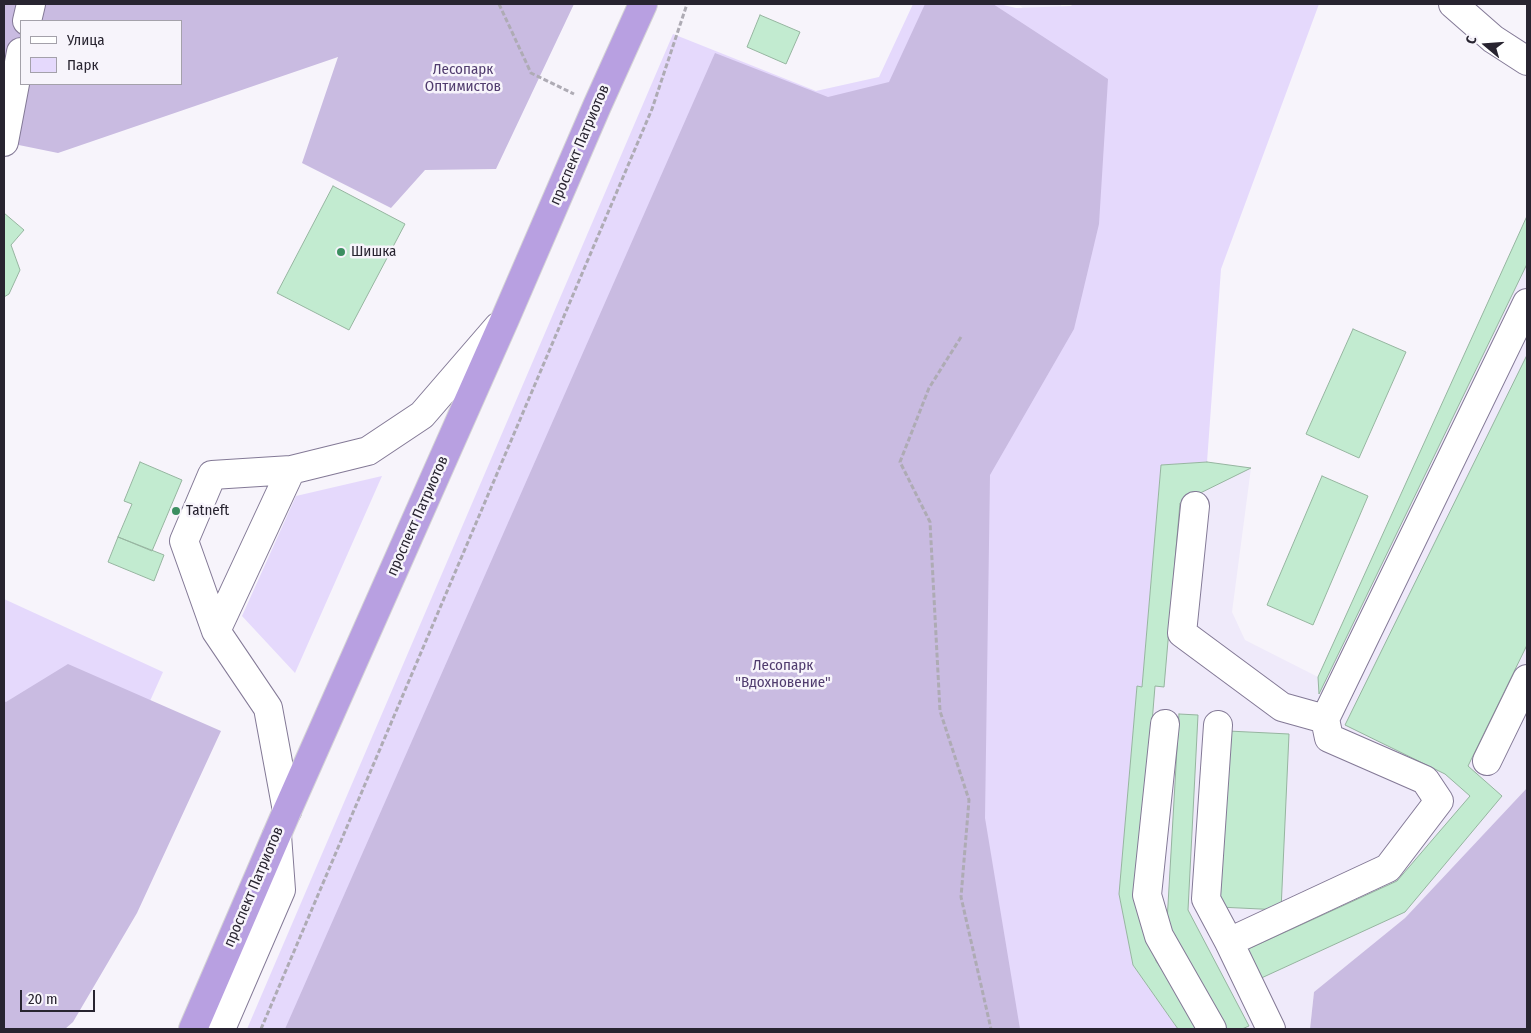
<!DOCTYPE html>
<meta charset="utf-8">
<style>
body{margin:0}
#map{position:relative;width:1531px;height:1033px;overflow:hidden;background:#f7f4fb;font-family:"Fira Sans Condensed",sans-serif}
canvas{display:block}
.frame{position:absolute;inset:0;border:5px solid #282430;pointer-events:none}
.legend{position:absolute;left:20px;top:20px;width:162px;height:65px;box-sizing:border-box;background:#f7f4fb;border:1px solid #a4a1aa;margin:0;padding:6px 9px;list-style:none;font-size:15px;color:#282430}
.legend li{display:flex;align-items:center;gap:10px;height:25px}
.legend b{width:25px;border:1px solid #a4a1aa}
.north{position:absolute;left:1461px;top:20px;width:50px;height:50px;-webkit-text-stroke:4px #f7f4fb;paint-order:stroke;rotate:288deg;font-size:14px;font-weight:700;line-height:20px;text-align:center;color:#282430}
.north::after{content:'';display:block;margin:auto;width:18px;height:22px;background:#282430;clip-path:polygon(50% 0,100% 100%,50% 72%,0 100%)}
.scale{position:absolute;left:20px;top:990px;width:75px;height:22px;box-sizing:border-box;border:2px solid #282430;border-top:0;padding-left:6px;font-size:15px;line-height:18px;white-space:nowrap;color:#282430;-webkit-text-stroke:4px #f7f4fb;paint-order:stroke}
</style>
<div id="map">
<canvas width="1531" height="1033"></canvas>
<div class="frame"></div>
<ul class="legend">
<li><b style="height:6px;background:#fff"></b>Улица</li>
<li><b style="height:14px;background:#e5d9fc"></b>Парк</li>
</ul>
<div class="north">С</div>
<div class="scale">20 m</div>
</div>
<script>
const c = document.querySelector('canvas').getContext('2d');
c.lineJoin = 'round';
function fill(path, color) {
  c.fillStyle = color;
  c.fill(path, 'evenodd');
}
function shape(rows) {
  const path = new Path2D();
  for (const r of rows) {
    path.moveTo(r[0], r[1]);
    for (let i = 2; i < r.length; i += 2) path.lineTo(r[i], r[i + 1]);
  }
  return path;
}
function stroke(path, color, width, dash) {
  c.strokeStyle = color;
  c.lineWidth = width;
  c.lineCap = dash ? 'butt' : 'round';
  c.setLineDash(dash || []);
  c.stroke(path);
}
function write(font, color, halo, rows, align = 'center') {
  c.font = font + ' "Fira Sans Condensed",sans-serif';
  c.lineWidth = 5;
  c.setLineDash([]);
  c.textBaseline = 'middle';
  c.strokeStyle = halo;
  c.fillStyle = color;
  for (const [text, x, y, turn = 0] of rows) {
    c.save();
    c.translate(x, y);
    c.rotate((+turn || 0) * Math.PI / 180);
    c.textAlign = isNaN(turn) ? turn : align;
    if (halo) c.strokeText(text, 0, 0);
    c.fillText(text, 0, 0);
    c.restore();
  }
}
fill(shape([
 [1018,4,1062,4,1048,29],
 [1527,233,1527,788,1405,918,1314,992,1310,1029,1178,1029,1133,965,1119,894,1137,686,1142,687,1161,465,1207,462,1251,468,1232,612,1245,640,1318,677]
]), '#efeafa');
fill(shape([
 [913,4,999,4,1016,8,1071,6,1073,4,1319,4,1221,269,1207,462,1161,465,1142,687,1137,687,1119,894,1133,965,1178,1029,247,1029,673,34,816,91,879,77],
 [382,476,295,673,242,616,296,496],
 [4,599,163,672,4,1026]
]), '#e5d9fc');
fill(shape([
 [4,4,574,4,496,169,425,170,391,208,302,163,338,57,58,153,4,142],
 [21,21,181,21,181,84,21,84],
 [925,4,993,4,1108,79,1099,224,1074,329,990,475,985,818,1020,1029,285,1029,715,53,828,97,889,82],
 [68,664,221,731,137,913,73,1022,65,1029,4,1029,4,701,6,702],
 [1527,788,1527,1029,1310,1029,1314,992,1405,918]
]), '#c9bbe1');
const building = shape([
 [760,15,800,32,786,64,747,47,760,15],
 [333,186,405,224,349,330,277,293,333,186],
 [4,213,24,230,11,245,20,270,9,294,4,297,4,213],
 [1527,216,1527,264,1319,694,1318,677,1527,216],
 [1353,329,1406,352,1359,458,1306,434,1353,329],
 [1527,355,1527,645,1468,766,1502,796,1405,912,1257,980,1244,951,1397,881,1470,796,1445,774,1345,725,1527,355],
 [140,462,182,480,152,551,118,537,132,504,124,501,140,462],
 [1207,462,1251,468,1180,503,1164,687,1155,686,1138,894,1156,961,1203,1029,1178,1029,1133,965,1119,894,1137,686,1142,687,1161,465,1207,462],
 [1322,476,1368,496,1313,625,1267,605,1322,476],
 [118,537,164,555,154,581,108,562,118,537],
 [1179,714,1198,715,1188,910,1249,1026,1242,1029,1225,1029,1167,922,1179,714],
 [1228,731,1289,734,1281,910,1219,907,1228,731]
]);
fill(building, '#c2ebd0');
stroke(building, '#96b5a0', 1);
const minor = shape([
 [1453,4,1493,39,1527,61],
 [27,21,31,4],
 [4,142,21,52],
 [1195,506,1182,633,1282,707,1325,719,1527,303],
 [216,631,291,470],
 [1165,724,1147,895,1159,936,1212,1029],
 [1218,725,1206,899,1229,942,1271,1029],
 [1487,761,1527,679],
 [287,811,268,708,216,631,184,541,212,475,291,470,368,451,422,415,498,327],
 [1229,942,1388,868,1439,801,1425,780,1329,738,1325,719],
 [221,1029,281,890,277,835]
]);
const highway = shape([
 [193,1029,287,811,505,319,597,106,643,4]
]);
stroke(minor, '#837996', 30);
stroke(highway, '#d4d3d6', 30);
stroke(shape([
 [499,4,531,73,574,94],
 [961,337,929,388,900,462,930,522,940,711,969,800,961,897,991,1029],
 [261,1029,652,109,687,4]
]), '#aeabb4', 3, [5, 2.5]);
stroke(minor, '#fff', 28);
stroke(highway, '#b8a0e1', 28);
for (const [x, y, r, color] of [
 [341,252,5,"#3b8e60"],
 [176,511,5,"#3b8e60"]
]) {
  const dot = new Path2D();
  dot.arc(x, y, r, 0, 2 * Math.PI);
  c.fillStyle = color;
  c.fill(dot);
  stroke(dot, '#f7f4fb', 2);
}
write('15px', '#503c6e', '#f7f4fb', [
 ["Лесопарк",463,70],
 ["Оптимистов",463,87],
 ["Лесопарк",783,666],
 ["\"Вдохновение\"",783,683]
]);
write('15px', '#282430', '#f7f4fb', [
 ["проспект Патриотов",580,145,-67],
 ["проспект Патриотов",418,516,-66],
 ["проспект Патриотов",254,887,-67]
]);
write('15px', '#282430', '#f7f4fb', [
 ["Шишка",351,252],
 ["Tatneft",186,511]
], 'left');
</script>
